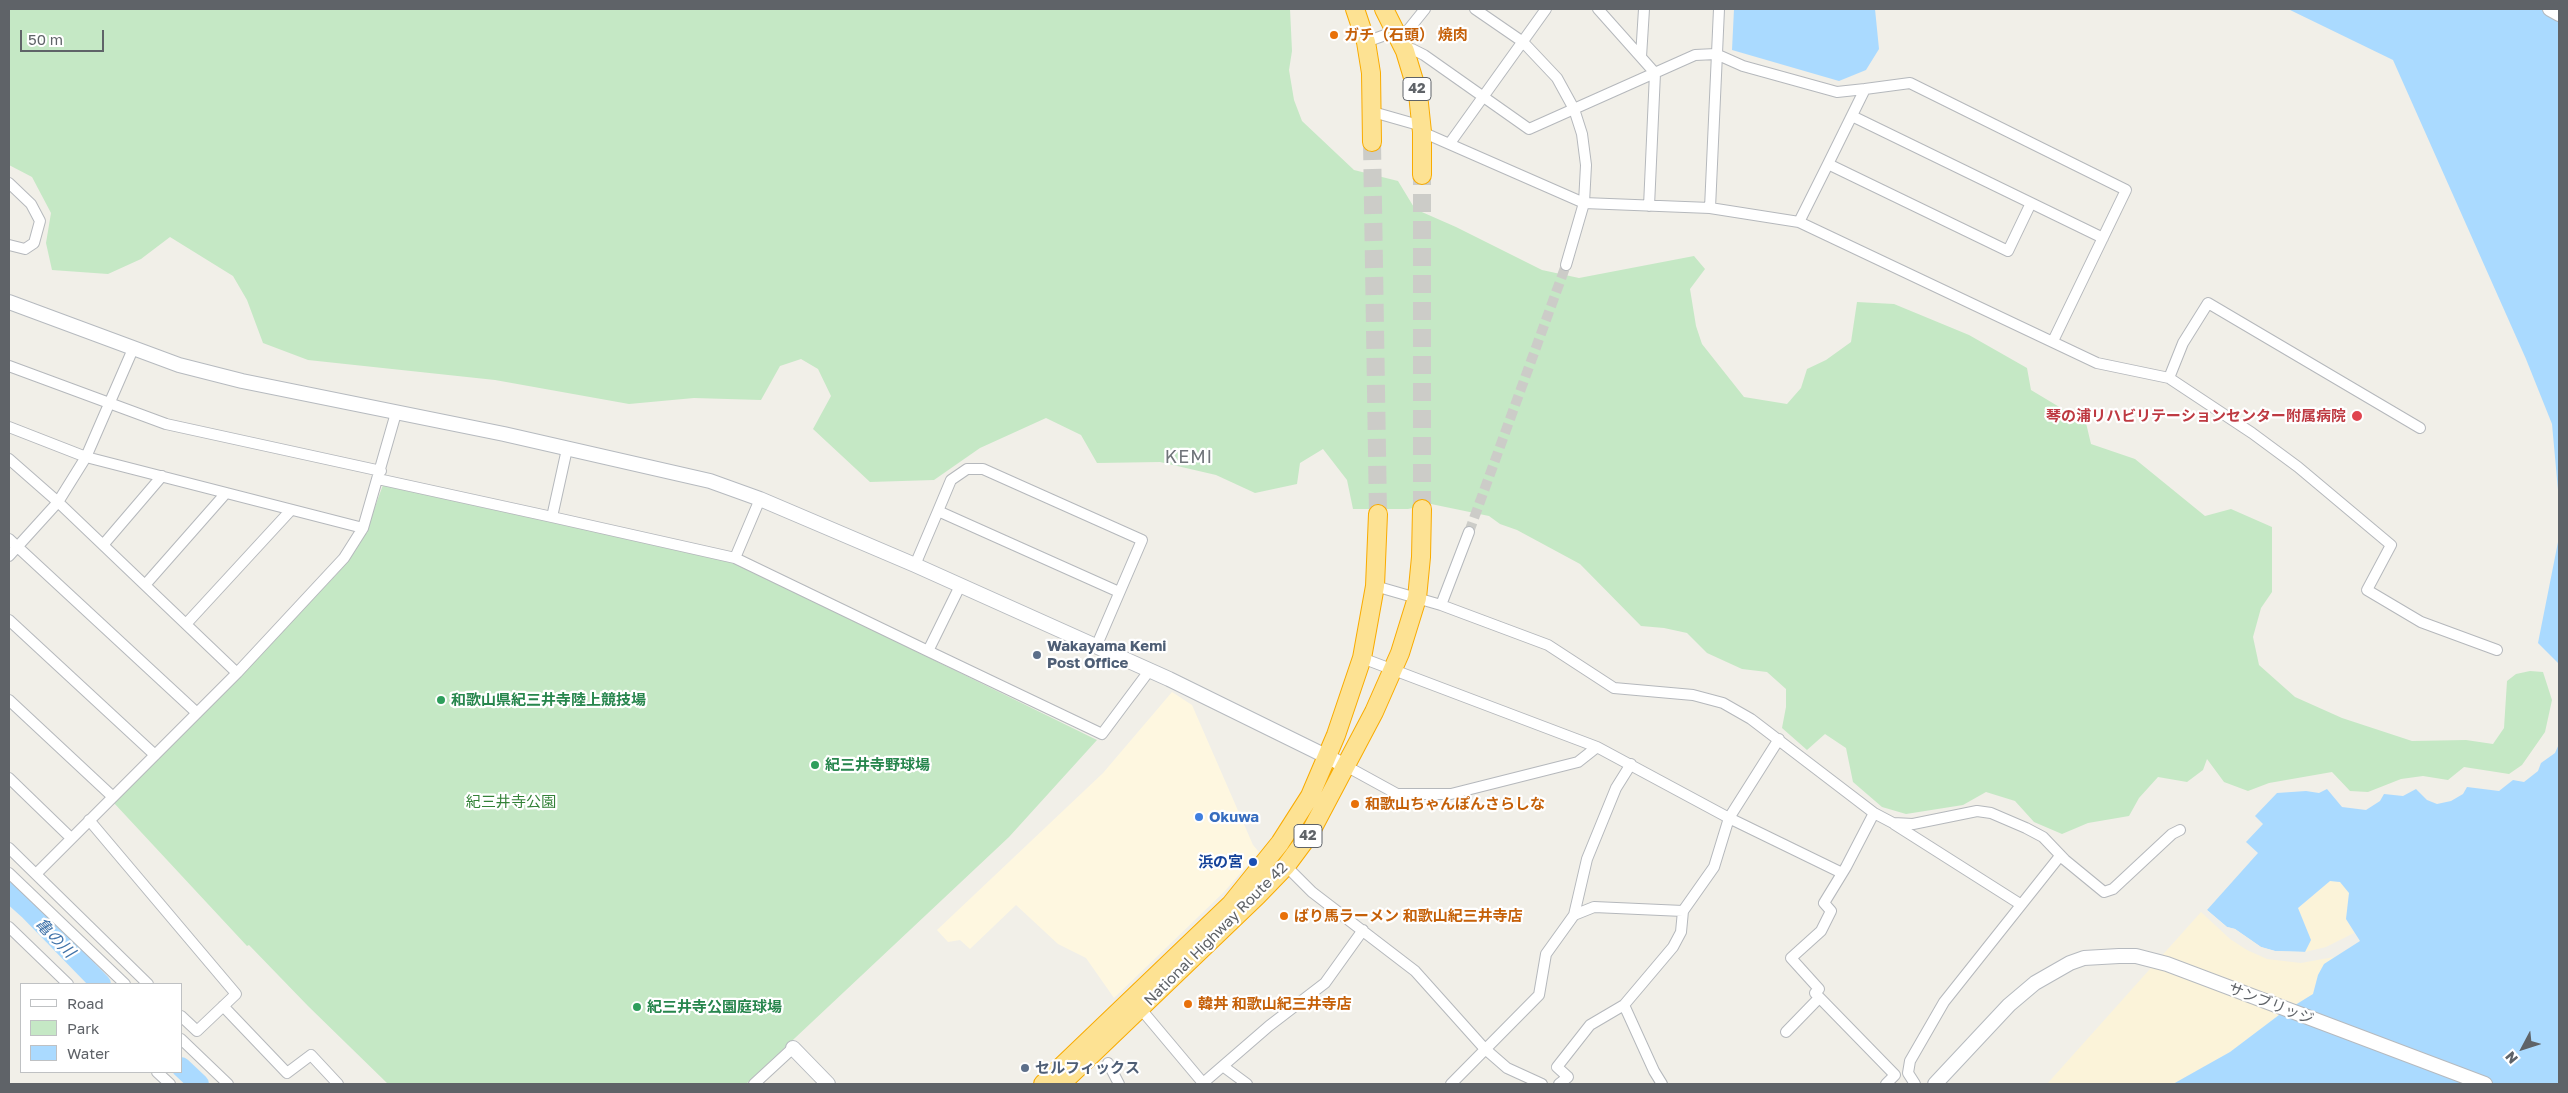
<!DOCTYPE html>
<meta charset="utf-8">
<style>
body{margin:0}
#map{position:relative;width:2568px;height:1093px;overflow:hidden;background:#f1efe8;font-family:"Golos Text",sans-serif}
canvas{display:block}
.frame{position:absolute;inset:0;border:10px solid #5f6368;pointer-events:none}
.legend{position:absolute;left:20px;top:983px;width:162px;height:90px;box-sizing:border-box;background:#fff;border:1px solid #bfc1c3;margin:0;padding:6px 9px;list-style:none;font-size:15px;color:#5f6368}
.legend li{display:flex;align-items:center;gap:10px;height:25px}
.legend b{width:25px;border:1px solid #bfc1c3}
.north{position:absolute;left:2498px;top:1023px;width:50px;height:50px;-webkit-text-stroke:4px #fff;paint-order:stroke;rotate:230deg;font-size:14px;font-weight:700;line-height:20px;text-align:center;color:#5f6368}
.north::after{content:'';display:block;margin:auto;width:18px;height:22px;background:#5f6368;clip-path:polygon(50% 0,100% 100%,50% 72%,0 100%)}
.scale{position:absolute;left:20px;top:30px;width:84px;height:22px;box-sizing:border-box;border:2px solid #5f6368;border-top:0;padding-left:6px;font-size:15px;line-height:18px;white-space:nowrap;color:#5f6368;-webkit-text-stroke:4px #fff;paint-order:stroke}
</style>
<div id="map">
<canvas width="2568" height="1093"></canvas>
<div class="frame"></div>
<ul class="legend">
<li><b style="height:6px;background:#fff"></b>Road</li>
<li><b style="height:14px;background:#c5e8c5"></b>Park</li>
<li><b style="height:14px;background:#aadaff"></b>Water</li>
</ul>
<div class="north">N</div>
<div class="scale">50 m</div>
</div>
<script>
const c = document.querySelector('canvas').getContext('2d');
c.lineJoin = 'round';
function fill(path, color) {
  c.fillStyle = color;
  c.fill(path, 'evenodd');
}
function shape(rows) {
  const path = new Path2D();
  for (const r of rows) {
    path.moveTo(r[0], r[1]);
    for (let i = 2; i < r.length; i += 2) path.lineTo(r[i], r[i + 1]);
  }
  return path;
}
function stroke(path, color, width, dash) {
  c.strokeStyle = color;
  c.lineWidth = width;
  c.lineCap = dash ? 'butt' : 'round';
  c.setLineDash(dash || []);
  c.stroke(path);
}
function write(font, color, halo, rows, align = 'center') {
  c.font = font + ' "Golos Text","Noto Sans JP",sans-serif';
  c.lineWidth = 4.5;
  c.setLineDash([]);
  c.textBaseline = 'middle';
  c.strokeStyle = halo;
  c.fillStyle = color;
  for (const [text, x, y, turn = 0] of rows) {
    c.save();
    c.translate(x, y);
    c.rotate((+turn || 0) * Math.PI / 180);
    c.textAlign = isNaN(turn) ? turn : align;
    if (halo) c.strokeText(text, 0, 0);
    c.fillText(text, 0, 0);
    c.restore();
  }
}
fill(shape([
 [1172,692,1192,705,1253,845,1259,852,1224,892,1114,998,1086,958,1058,944,1016,905,970,949,960,940,948,942,937,930,1103,773]
]), '#fef7e0');
fill(shape([
 [9,9,1290,9,1292,51,1289,70,1294,100,1302,121,1354,170,1398,181,1415,209,1456,227,1542,270,1579,278,1694,256,1705,269,1690,289,1696,326,1702,344,1744,397,1787,404,1801,388,1807,369,1826,360,1851,342,1857,302,1894,304,1969,335,2027,368,2031,390,2086,423,2091,444,2135,459,2205,516,2231,509,2272,527,2272,592,2261,608,2253,637,2259,665,2295,697,2342,718,2412,741,2466,740,2493,744,2504,728,2507,681,2516,674,2530,671,2543,672,2552,700,2545,732,2522,765,2509,774,2464,767,2448,780,2423,776,2401,779,2368,792,2350,791,2332,772,2269,783,2248,791,2224,782,2207,759,2203,770,2187,782,2158,777,2139,798,2129,816,2088,823,2062,834,2034,822,2015,801,1986,792,1963,805,1906,814,1882,807,1853,782,1846,748,1825,734,1807,750,1782,728,1786,707,1786,689,1767,672,1742,669,1707,653,1687,633,1664,628,1641,626,1580,564,1517,530,1500,524,1489,516,1431,504,1408,509,1353,509,1347,480,1323,449,1300,463,1297,484,1255,493,1216,475,1160,462,1097,463,1081,435,1046,418,980,448,934,480,870,482,813,429,831,396,818,369,801,359,780,366,761,400,694,398,629,404,495,380,308,360,263,343,247,300,233,276,170,237,141,259,108,274,52,270,46,243,51,213,32,177,9,165],
 [383,485,717,558,744,567,1097,740,1009,837,746,1084,388,1084,308,1006,249,945,247,946,114,803,338,573,367,528]
]), '#c5e8c5');
fill(shape([
 [2330,881,2340,882,2346,887,2349,893,2346,919,2354,933,2326,947,2305,952,2311,940,2298,908],
 [2201,912,2230,939,2247,950,2267,959,2301,963,2334,957,2324,964,2318,975,2313,994,2279,1015,2230,1052,2173,1084,2047,1084]
]), '#fbf3d9');
fill(shape([
 [1734,9,1875,9,1879,49,1866,70,1839,81,1732,50],
 [2288,9,2559,9,2559,501,2552,424,2526,359,2393,60],
 [2559,537,2559,664,2538,643],
 [2559,744,2559,1084,2173,1084,2230,1052,2279,1015,2313,994,2318,975,2324,964,2360,941,2346,919,2349,893,2340,882,2330,881,2298,908,2311,940,2305,952,2275,951,2261,947,2235,929,2227,927,2207,910,2258,853,2246,842,2263,824,2255,816,2277,793,2306,791,2319,793,2327,789,2342,807,2366,810,2380,801,2384,794,2403,796,2416,789,2427,800,2437,804,2451,801,2463,794,2467,787,2499,791,2513,780,2524,782,2538,771,2541,763,2555,753]
]), '#aadaff');
fill(shape([
 [2207,910,2227,927,2235,929,2261,947,2275,951,2308,952,2306,954,2290,955,2260,949,2234,931,2225,929,2206,912]
]), '#f1efe8');
stroke(shape([
 [9,892,29,910,101,984],
 [181,1067,199,1084]
]), '#aadaff', 20);
stroke(shape([
 [1469,532,1566,265]
]), '#ccccc8', 10, [10, 5]);
stroke(shape([
 [1372,142,1378,514],
 [1422,509,1422,175]
]), '#ccccc8', 18, [18, 9]);
const street = shape([
 [1475,9,1523,42,1557,78,1574,109,1582,134,1586,165,1584,203,1566,265],
 [1598,9,1655,73,1649,206],
 [1400,40,1425,9],
 [1366,42,1396,31],
 [1405,51,1412,49,1424,55,1529,129,1695,55,1716,54,1743,66,1837,92,1865,89],
 [1641,57,1644,9],
 [1373,112,1422,126],
 [1852,116,2103,238],
 [1422,132,1584,203,1710,208,1799,222,2097,363,2169,378,2252,433,2298,467,2391,545,2367,590,2421,622,2497,650],
 [1450,143,1546,9],
 [1828,164,1865,89,1910,83,2126,190,2053,341],
 [9,183,31,204,40,221,34,243,25,249,9,245],
 [1710,208,1719,9],
 [1799,222,1828,164,2008,251,2031,203],
 [9,366,166,424,381,471],
 [2169,378,2183,343,2208,303,2420,428],
 [9,427,86,457,363,528],
 [9,459,58,502,237,673],
 [378,479,552,517,567,449],
 [760,499,735,558,928,651],
 [938,511,951,480,967,469,983,469,1142,540,1096,647],
 [552,517,735,558],
 [9,539,197,713],
 [103,545,162,476],
 [9,556,58,502,86,457,133,349],
 [915,565,938,511,1119,592],
 [145,585,226,493],
 [960,586,928,651,1102,734,1149,671],
 [1375,586,1441,605,1548,645,1614,688,1693,695,1723,703,1751,719,1874,813,1893,823,1913,824,1977,811,1991,813,2026,828,2043,837,2065,860,2104,892,2113,889,2172,834,2180,830],
 [1441,605,1469,532],
 [9,620,155,755],
 [186,624,291,510],
 [1362,658,1597,747,1729,818,1842,873],
 [9,700,113,797],
 [1346,766,1397,794,1451,794,1578,762,1597,747],
 [9,778,71,838],
 [1874,813,1846,867,1824,903,1831,911,1821,931,1791,958,1819,989,1815,993,1895,1075,1886,1084],
 [89,820,236,994,197,1031,181,1016],
 [1894,824,2020,904],
 [9,848,148,984],
 [1286,866,1312,892,1415,971,1484,1048,1507,1068,1542,1084],
 [9,873,125,984],
 [36,874,237,673,344,558,363,528,396,413],
 [1574,915,1594,907,1683,911],
 [9,927,68,984],
 [1624,1005,1654,1071,1662,1084],
 [223,1006,287,1073,311,1055,338,1084],
 [1140,1008,1203,1083],
 [1786,1032,1819,998],
 [181,1039,228,1084],
 [1108,1063,1119,1084],
 [1224,1067,1247,1084],
 [157,1072,170,1084],
 [754,1084,793,1048],
 [1202,1084,1269,1026,1325,983,1363,930],
 [1451,1084,1539,995,1546,954,1574,915,1587,859,1616,788,1631,764],
 [1559,1084,1568,1077,1557,1067,1590,1025,1624,1005,1673,947,1681,932,1683,911,1714,867,1729,818,1779,739],
 [1915,1084,1908,1073,1910,1061,1944,1002,2060,856]
]);
const secondary = shape([
 [2550,9,2559,14],
 [9,302,179,365,242,381,504,434,710,481,760,499,915,565,1169,679,1346,766],
 [793,1048,828,1084],
 [1935,1084,2009,1005,2035,983,2070,963,2084,958,2119,956,2136,956,2167,964,2485,1084]
]);
const highway = shape([
 [1355,9,1366,42,1371,73,1372,142],
 [1384,9,1405,51,1418,94,1422,132,1422,175],
 [1043,1084,1231,904,1280,843,1310,796,1336,735,1362,658,1375,586,1378,514],
 [1061,1084,1257,896,1286,866,1309,835,1374,712,1400,653,1417,598,1421,557,1422,509]
]);
stroke(street, '#b5b8bc', 12);
stroke(secondary, '#b6babf', 16);
stroke(highway, '#f9ab00', 20);
stroke(street, '#fff', 10);
stroke(secondary, '#fff', 14);
stroke(highway, '#fde293', 18);
for (const [x, y, r, color] of [
 [1334,35,5,"#e8710a"],
 [2357,416,6,"#e0444e"],
 [1037,655,5,"#5c6f8a"],
 [441,700,5,"#2e9e5b"],
 [815,765,5,"#2e9e5b"],
 [1355,804,5,"#e8710a"],
 [1199,817,5,"#3f7fe0"],
 [1253,862,5,"#1a4fb4"],
 [1284,916,5,"#e8710a"],
 [1188,1004,5,"#e8710a"],
 [637,1007,5,"#2e9e5b"],
 [1025,1068,5,"#5c6f8a"]
]) {
  const dot = new Path2D();
  dot.arc(x, y, r, 0, 2 * Math.PI);
  c.fillStyle = color;
  c.fill(dot);
  stroke(dot, '#fff', 2);
}
for (const [x, y, w] of [
 [1417,89,28],
 [1308,836,28]
]) {
  const box = new Path2D();
  box.roundRect(x - w / 2, y - 11.5, w, 23, 4);
  c.fillStyle = '#fff';
  c.fill(box);
  stroke(box, '#5f6368', 1);
}
write('bold 14px', '#5f6368', null, [
 ["42",1417,89],
 ["42",1308,836]
]);
write('bold 15px', '#c56008', '#fff', [
 ["ガチ（石頭） 焼肉",1344,35],
 ["和歌山ちゃんぽんさらしな",1365,804],
 ["ばり馬ラーメン 和歌山紀三井寺店",1294,916],
 ["韓丼 和歌山紀三井寺店",1198,1004]
], 'left');
write('bold 15px', '#be3a42', '#fff', [
 ["琴の浦リハビリテーションセンター附属病院",2346,416]
], 'right');
write('bold 15px', '#4e5e75', '#fff', [
 ["Wakayama Kemi",1047,646],
 ["Post Office",1047,663],
 ["セルフィックス",1035,1068]
], 'left');
write('bold 15px', '#27864d', '#fff', [
 ["和歌山県紀三井寺陸上競技場",451,700],
 ["紀三井寺野球場",825,765],
 ["紀三井寺公園庭球場",647,1007]
], 'left');
write('15px', '#348238', '#fff', [
 ["紀三井寺公園",511,802]
]);
write('bold 15px', '#366cbe', '#fff', [
 ["Okuwa",1209,817]
], 'left');
write('bold 15px', '#164399', '#fff', [
 ["浜の宮",1243,862]
], 'right');
write('15px', '#5f6368', '#fff', [
 ["National Highway Route 42",1216,934,-45],
 ["サンブリッジ",2271,1004,21]
]);
write('italic 16px', '#4174aa', '#fff', [
 ["亀の川",55,938,45]
]);
c.letterSpacing = '1px';
write('18px', '#70757a', '#fff', [
 ["KEMI",1189,457]
]);
c.letterSpacing = '0px';
</script>
